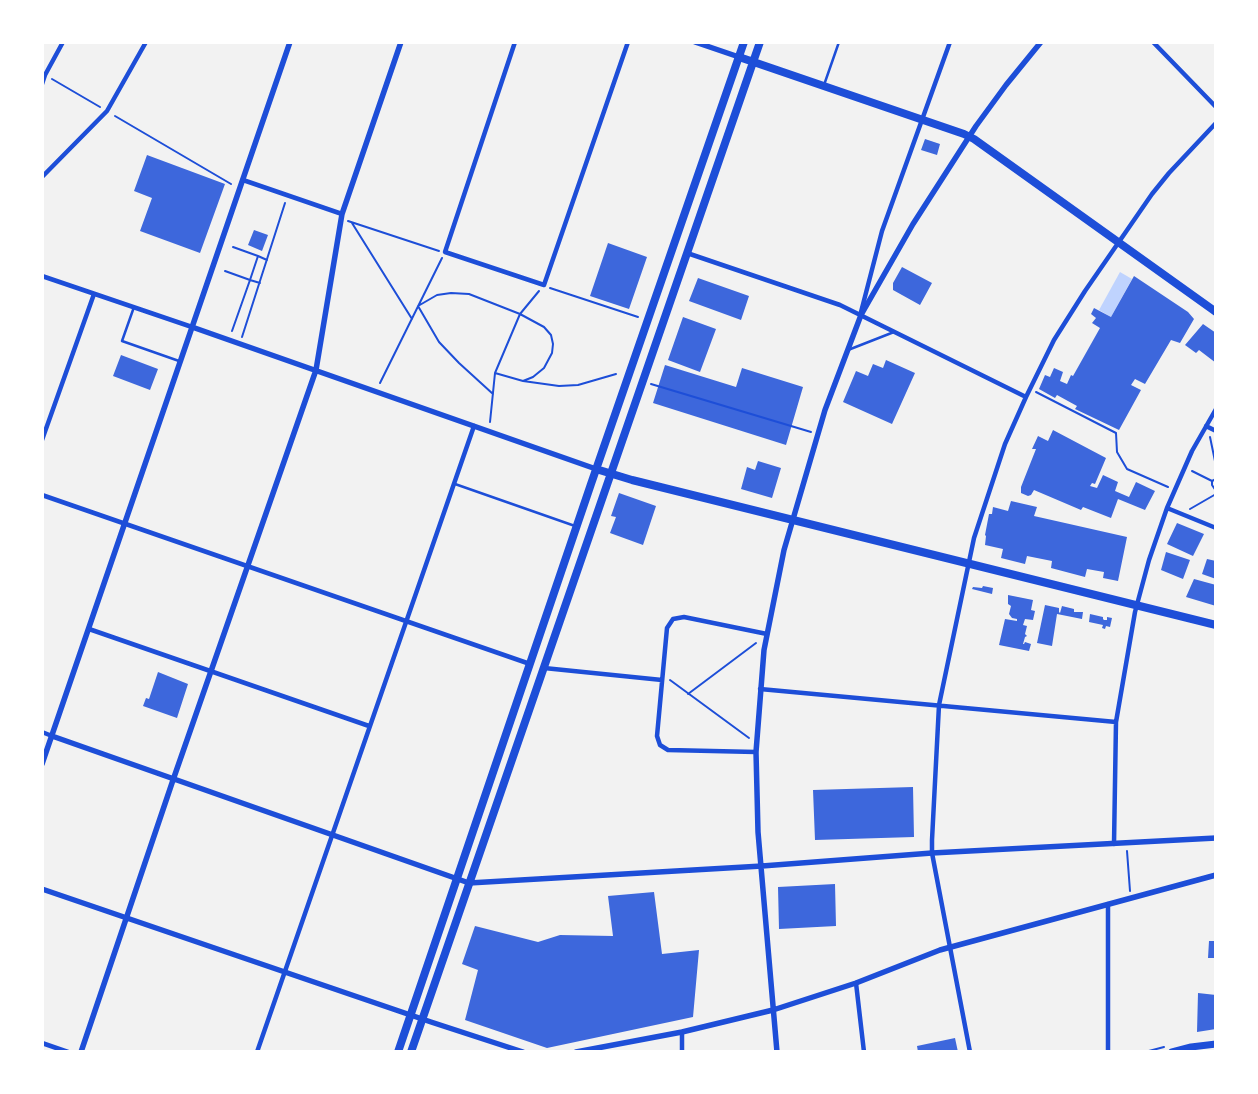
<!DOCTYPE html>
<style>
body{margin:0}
#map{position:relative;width:1258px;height:1094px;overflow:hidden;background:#f2f2f2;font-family:"Archivo Narrow",sans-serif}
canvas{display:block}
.frame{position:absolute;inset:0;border:44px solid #fff;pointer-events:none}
</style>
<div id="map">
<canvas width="1258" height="1094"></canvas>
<div class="frame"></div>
</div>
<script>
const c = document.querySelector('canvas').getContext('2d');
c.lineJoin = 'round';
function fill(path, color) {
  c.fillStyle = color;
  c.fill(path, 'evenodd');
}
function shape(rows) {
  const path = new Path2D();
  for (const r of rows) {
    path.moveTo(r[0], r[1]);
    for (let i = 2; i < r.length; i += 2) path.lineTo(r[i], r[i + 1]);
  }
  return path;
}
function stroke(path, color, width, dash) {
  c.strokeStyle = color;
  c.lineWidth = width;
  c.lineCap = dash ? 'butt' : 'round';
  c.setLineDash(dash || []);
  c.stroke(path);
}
fill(shape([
 [1120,272,1132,279,1111,317,1099,310]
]), '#bfd3fe');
fill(shape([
 [925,139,940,144,937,155,921,150],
 [147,155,225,184,200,253,140,231,152,198,134,191],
 [254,230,268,235,262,251,248,245],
 [608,243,647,257,629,309,590,296],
 [902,267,932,283,920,305,893,290,893,283],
 [1134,276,1188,312,1194,319,1180,343,1171,340,1145,384,1135,379,1131,385,1141,390,1119,430,1075,409,1077,406,1057,395,1055,398,1039,389,1045,375,1050,377,1054,368,1063,372,1060,381,1067,384,1071,375,1073,376,1100,328,1092,323,1096,318,1091,314,1094,308,1111,317],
 [698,278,749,296,741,320,689,301],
 [683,317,716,329,700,372,668,360],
 [1203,324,1216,333,1216,363,1199,350,1196,353,1185,345],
 [121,355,158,369,150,390,113,376],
 [886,360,915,373,892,424,843,402,856,371,868,376,873,364,883,368],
 [665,365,736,387,742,368,803,387,786,445,653,403],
 [1053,430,1106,458,1095,484,1092,483,1090,486,1097,488,1103,475,1118,482,1115,491,1129,497,1136,482,1155,491,1145,510,1118,499,1111,518,1083,507,1081,510,1034,490,1031,495,1028,496,1021,493,1021,487,1036,449,1032,449,1038,436,1048,441],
 [758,461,781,468,772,498,741,489,747,467,755,470],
 [619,493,656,506,643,545,610,533,616,517,611,516],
 [1011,501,1037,507,1034,516,1127,537,1118,581,1103,578,1104,572,1087,569,1085,577,1051,568,1052,561,1027,556,1025,564,1001,558,1003,549,985,545,986,536,985,535,989,514,992,514,993,507,1008,511],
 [1177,523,1204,534,1193,556,1167,544],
 [1166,552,1190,560,1183,579,1161,570],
 [1207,559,1216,561,1216,579,1202,574],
 [1194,579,1216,585,1216,606,1186,597],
 [983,586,993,588,992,594,972,589,973,587,982,588],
 [1008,595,1033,600,1031,610,1035,611,1033,620,1025,619,1023,625,1027,626,1025,634,1027,636,1025,637,1023,644,1024,644,1025,642,1031,644,1029,651,999,645,1005,619,1017,621,1017,619,1012,618,1009,614,1011,606,1008,604],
 [1045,605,1059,608,1059,612,1060,613,1062,606,1074,609,1074,612,1083,612,1082,619,1057,614,1052,646,1037,643],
 [1090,614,1103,617,1103,619,1104,620,1107,620,1107,617,1112,618,1110,627,1106,626,1105,629,1102,628,1103,625,1089,622],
 [158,672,188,684,177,718,143,706,146,698,149,699],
 [913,787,914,837,815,840,813,790],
 [835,884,836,926,779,929,778,887],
 [654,892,662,954,699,950,693,1017,547,1048,465,1020,478,970,462,964,475,926,538,942,560,935,613,936,608,896],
 [1209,941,1216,941,1216,958,1208,958],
 [1198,993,1216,995,1216,1029,1197,1032],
 [955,1038,958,1052,918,1052,917,1046]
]), '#3d67dc');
stroke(shape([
 [52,79,100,107],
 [115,116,231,184],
 [348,221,439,251],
 [352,223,412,319],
 [233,247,258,256],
 [225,271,250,280,258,256,267,260],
 [550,288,638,317],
 [232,331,250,280,260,283],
 [242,337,285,203],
 [495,373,523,381,559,386,578,385,616,374],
 [380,383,442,258],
 [651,384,811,432],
 [1036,392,1116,433,1117,452,1127,469,1168,487],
 [493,394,459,363,439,342,418,306,437,295,451,293,469,294,520,314,544,327,551,335,553,344,552,353,544,368,533,377,523,381],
 [490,422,495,373,520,314,539,291],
 [1210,437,1216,466],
 [1192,471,1212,481],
 [1216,479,1212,481,1212,485,1216,491],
 [1190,509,1216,494],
 [670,680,749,738],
 [688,694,756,643],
 [1127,851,1130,891],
 [1145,1052,1164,1047]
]), '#1d4ed8', 2);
stroke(shape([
 [824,85,839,42],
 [134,307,122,341,179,361],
 [848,350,894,332],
 [455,484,575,526]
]), '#1d4ed8', 2.5);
stroke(shape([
 [515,42,445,252,544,285,628,42],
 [1153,42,1216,107],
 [42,84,45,75,63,42],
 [42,177,107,111,146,42],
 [243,180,342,214],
 [687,253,840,305,1026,397],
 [42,276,192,327],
 [861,312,882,231,950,42],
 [1206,426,1216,431],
 [42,440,94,294],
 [42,495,530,664],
 [1167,508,1216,528],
 [89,629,369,726],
 [544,668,662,680],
 [760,689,1116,722],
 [42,732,52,736],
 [756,752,668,750,660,745,657,736,667,628,673,619,684,617,767,634],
 [1114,844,1116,722,1135,612,1149,560,1167,508,1192,451,1216,409],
 [1108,904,1108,1052],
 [856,983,864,1052],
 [42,1043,68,1052],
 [257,1052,474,426],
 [682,1052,682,1032],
 [970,1052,932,853,932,840,939,705,974,538,1005,444,1026,397,1054,340,1085,291,1152,194,1169,173,1216,123]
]), '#1d4ed8', 4.5);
stroke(shape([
 [695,42,739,57],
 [192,327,596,469],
 [52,736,469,883,762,866,932,853,1216,838],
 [42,764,290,42],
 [42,889,431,1022,523,1052],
 [81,1052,172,783,316,370,342,214,401,42],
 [576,1052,682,1032,773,1010,856,983,940,950,1216,875],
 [777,1052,758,832,756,752,764,650,784,550,825,410,861,315,913,224,976,126,1006,85,1041,42]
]), '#1d4ed8', 5.5);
stroke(shape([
 [1172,1052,1191,1047,1216,1044]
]), '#1d4ed8', 7);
stroke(shape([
 [739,57,964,134,974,139,1216,312],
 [596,469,632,480,1216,625],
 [398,1052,591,484,744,42],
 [411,1052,760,42]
]), '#1d4ed8', 8);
</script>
